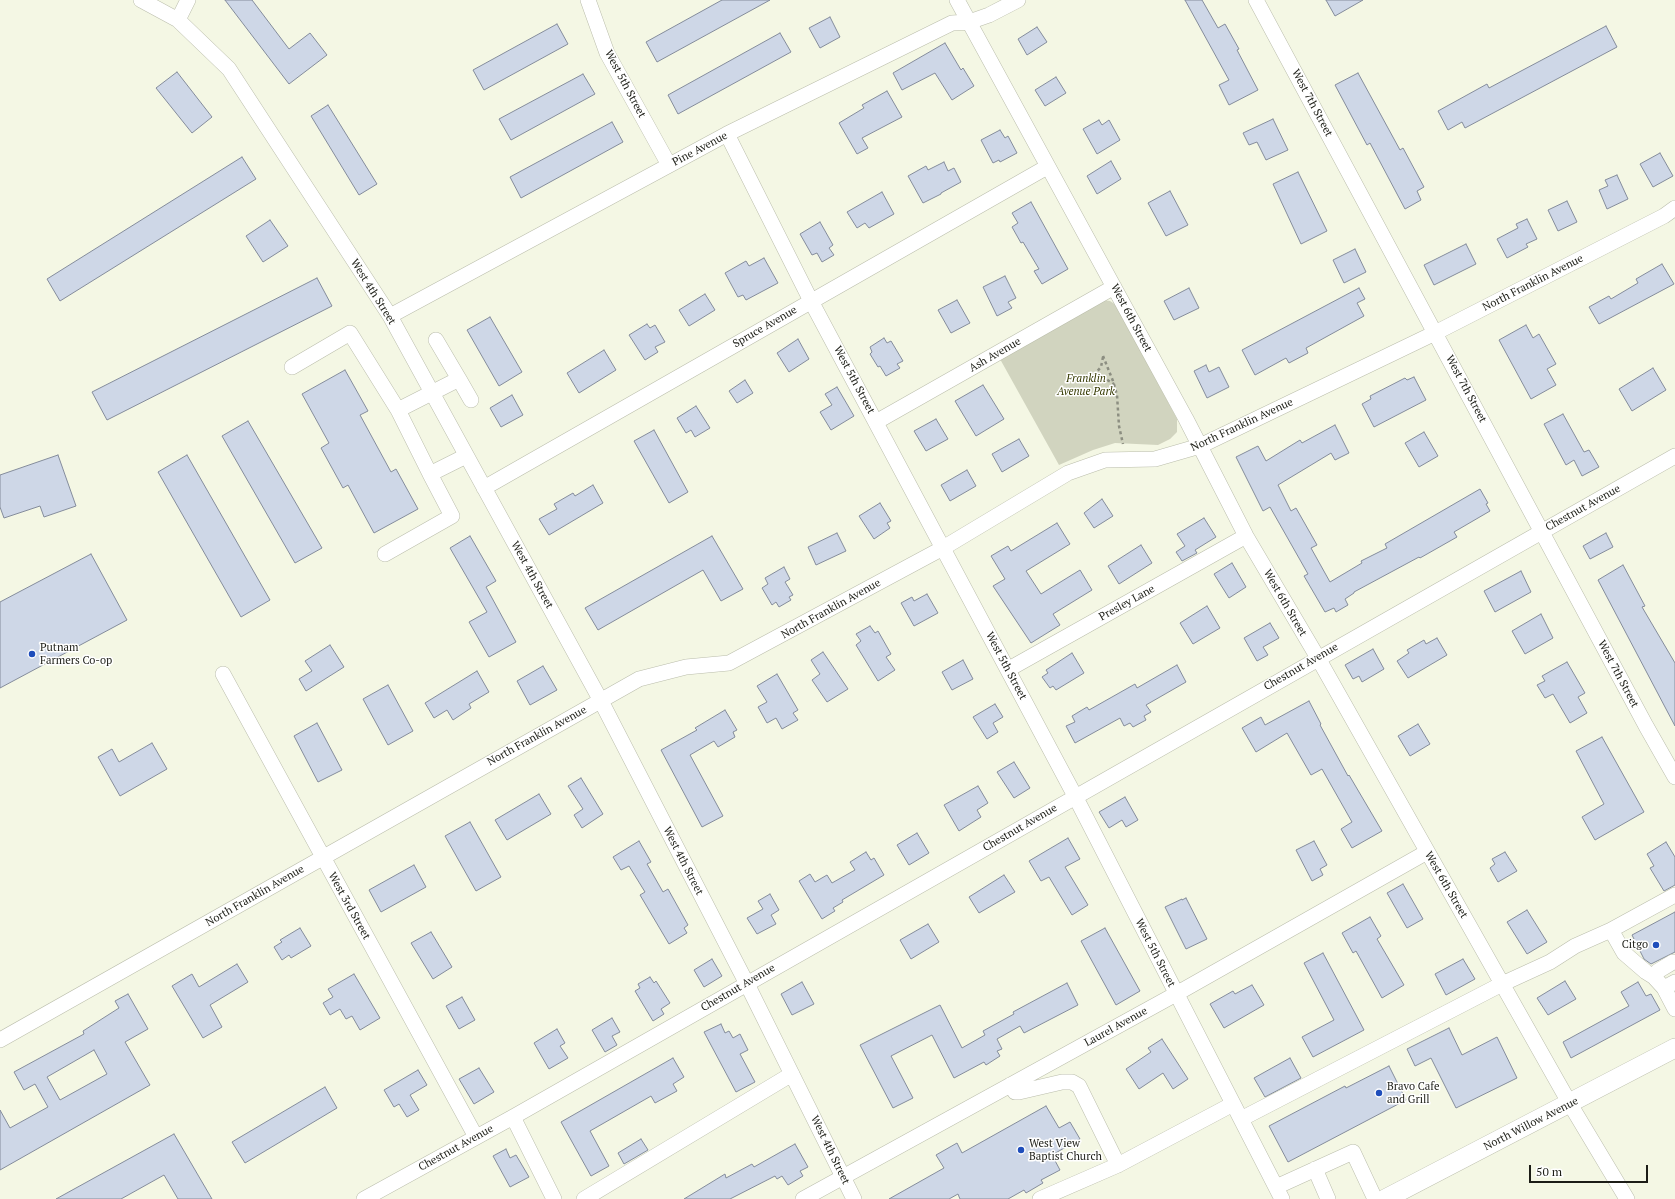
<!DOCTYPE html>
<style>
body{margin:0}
#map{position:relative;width:1675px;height:1199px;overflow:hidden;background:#f4f7e4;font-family:"PT Serif",serif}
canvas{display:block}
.scale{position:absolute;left:1529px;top:1165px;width:119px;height:18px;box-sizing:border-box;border:2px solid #1c1d16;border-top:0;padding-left:5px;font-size:12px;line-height:14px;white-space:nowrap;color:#1c1d16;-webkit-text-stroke:3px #fff;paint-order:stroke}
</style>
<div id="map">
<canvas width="1675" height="1199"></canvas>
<div class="scale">50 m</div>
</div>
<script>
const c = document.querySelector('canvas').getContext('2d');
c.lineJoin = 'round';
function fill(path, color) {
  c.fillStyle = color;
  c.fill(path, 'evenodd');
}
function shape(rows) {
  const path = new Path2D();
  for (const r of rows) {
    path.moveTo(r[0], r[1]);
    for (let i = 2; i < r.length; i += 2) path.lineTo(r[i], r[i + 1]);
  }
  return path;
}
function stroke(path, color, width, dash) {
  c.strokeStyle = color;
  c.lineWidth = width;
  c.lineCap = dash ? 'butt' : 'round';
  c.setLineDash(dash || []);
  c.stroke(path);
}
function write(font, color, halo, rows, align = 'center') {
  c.font = font + ' "PT Serif",serif';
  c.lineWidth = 3;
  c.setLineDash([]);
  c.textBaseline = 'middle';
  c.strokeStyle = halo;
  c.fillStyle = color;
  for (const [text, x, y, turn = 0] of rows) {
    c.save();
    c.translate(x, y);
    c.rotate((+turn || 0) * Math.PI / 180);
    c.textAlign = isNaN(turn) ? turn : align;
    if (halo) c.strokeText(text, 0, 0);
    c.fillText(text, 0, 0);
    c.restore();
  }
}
fill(shape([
 [1103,300,1110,301,1116,305,1177,419,1177,432,1170,439,1158,445,1115,443,1093,450,1059,465,1000,359]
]), '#d1d4bf');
const building = shape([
 [225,0,252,0,289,49,310,33,327,55,289,84,225,0],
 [722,0,770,0,657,62,646,42,722,0],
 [1185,0,1202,0,1218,28,1225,24,1239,49,1237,50,1258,90,1229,105,1219,85,1229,80,1185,0],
 [1326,0,1363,0,1335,16,1326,0],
 [830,17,840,37,820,48,809,28,830,17],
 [557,24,568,44,484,90,473,70,557,24],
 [1606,26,1617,47,1465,128,1462,122,1448,130,1438,111,1487,84,1489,88,1606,26],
 [1037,27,1047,42,1027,55,1018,39,1037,27],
 [780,33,791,52,678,114,668,95,780,33],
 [945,43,961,70,963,68,974,86,952,100,935,73,902,90,893,73,945,43],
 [177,72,212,117,192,133,156,88,177,72],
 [1358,73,1400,150,1403,148,1424,187,1417,191,1421,200,1405,209,1370,143,1367,145,1335,85,1358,73],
 [583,74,595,94,511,140,499,119,583,74],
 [1056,77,1066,93,1045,106,1035,90,1056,77],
 [887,91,902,117,862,138,868,148,857,154,839,123,864,108,862,105,887,91],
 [328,105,377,184,359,195,311,116,328,105],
 [1273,119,1288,150,1266,160,1257,142,1249,145,1243,133,1273,119],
 [1099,120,1102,125,1109,120,1120,140,1097,154,1083,129,1099,120],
 [612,122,623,142,521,198,510,177,612,122],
 [1000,130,1005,138,1008,136,1017,153,1000,162,999,160,993,163,981,140,1000,130],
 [1660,153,1673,176,1653,187,1640,164,1660,153],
 [242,157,256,179,60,301,47,279,242,157],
 [1111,161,1121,179,1097,194,1087,176,1111,161],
 [944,162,948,171,954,168,961,182,941,193,941,194,923,203,908,176,926,166,928,170,944,162],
 [1298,172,1327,231,1301,244,1273,184,1298,172],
 [1617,175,1628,199,1607,209,1599,190,1608,186,1605,180,1617,175],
 [1170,191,1188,225,1166,236,1148,203,1170,191],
 [882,192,894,214,869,228,865,223,857,228,847,212,882,192],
 [1567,201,1577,222,1558,231,1548,210,1567,201],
 [1031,202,1068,269,1042,284,1034,271,1039,269,1023,242,1021,243,1012,227,1018,223,1012,213,1031,202],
 [1527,219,1537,239,1526,244,1528,247,1507,258,1497,239,1518,228,1516,224,1527,219],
 [270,220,288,246,263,262,246,236,270,220],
 [820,222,833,245,829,248,834,255,822,262,817,253,812,255,800,234,820,222],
 [1466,244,1476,264,1434,285,1424,265,1466,244],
 [1355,249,1366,272,1344,283,1333,260,1355,249],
 [764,258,778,283,746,300,743,295,738,297,725,273,746,261,749,266,764,258],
 [1662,264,1674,284,1599,324,1589,307,1609,296,1611,299,1638,283,1636,279,1662,264],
 [1005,276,1016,298,1008,302,1012,308,997,316,983,287,1005,276],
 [317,278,332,306,107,420,92,392,317,278],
 [1189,288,1199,308,1174,320,1164,301,1189,288],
 [1359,288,1365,299,1357,303,1364,316,1306,348,1308,353,1289,363,1286,358,1255,375,1242,350,1359,288],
 [705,294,715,310,689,326,679,310,705,294],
 [957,300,970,323,951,333,938,310,957,300],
 [490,317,522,372,499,386,467,330,490,317],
 [647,324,650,328,655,325,665,342,655,347,658,352,645,360,629,335,647,324],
 [1526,325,1533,338,1539,334,1556,364,1547,369,1556,385,1531,399,1499,340,1526,325],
 [884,338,887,343,891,341,903,361,897,364,900,368,886,376,880,366,878,367,870,354,872,352,870,347,884,338],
 [798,339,809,359,789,372,777,353,798,339],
 [604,350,616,370,579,393,567,373,604,350],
 [1206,365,1209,372,1219,367,1229,387,1207,398,1194,371,1206,365],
 [1653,368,1666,390,1632,411,1619,389,1653,368],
 [345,370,368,411,360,415,391,472,396,469,418,509,374,533,348,485,343,488,321,448,329,443,302,394,345,370],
 [1414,377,1426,400,1374,427,1362,404,1371,399,1370,396,1405,378,1407,380,1414,377],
 [745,380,753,393,737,403,729,391,745,380],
 [983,385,1004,419,976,436,955,401,983,385],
 [837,387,854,416,831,430,820,412,832,405,825,394,837,387],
 [512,395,523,415,501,427,490,408,512,395],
 [696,406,710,428,695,437,691,430,686,433,677,418,696,406],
 [1563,414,1584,452,1589,450,1599,467,1582,476,1574,460,1566,465,1544,424,1563,414],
 [936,419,948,439,926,451,914,431,936,419],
 [248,421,322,548,295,563,222,436,248,421],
 [1335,425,1349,453,1335,460,1331,453,1278,485,1291,511,1296,508,1317,545,1311,548,1330,582,1362,563,1361,561,1387,548,1385,544,1480,489,1488,503,1486,504,1490,511,1454,532,1457,537,1420,558,1419,557,1354,592,1354,593,1345,599,1348,605,1336,612,1334,608,1325,612,1304,576,1308,574,1270,507,1263,511,1236,457,1258,446,1266,461,1300,440,1302,443,1335,425],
 [654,430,688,492,669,503,634,441,654,430],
 [1424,432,1438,456,1419,467,1405,443,1424,432],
 [1019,439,1029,456,1002,472,992,454,1019,439],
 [58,455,76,506,44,517,40,506,4,518,0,507,0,475,58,455],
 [187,455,270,600,241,617,158,472,187,455],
 [967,470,976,486,950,501,941,485,967,470],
 [593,485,603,503,549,535,539,519,557,509,554,504,573,493,575,496,593,485],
 [1102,499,1113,516,1094,528,1084,513,1102,499],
 [880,503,891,521,887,523,890,528,874,539,859,516,880,503],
 [1204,518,1216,537,1195,550,1197,553,1182,561,1176,552,1185,546,1177,534,1204,518],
 [1057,523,1070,544,1026,571,1041,594,1080,570,1092,590,1053,614,1060,625,1031,643,993,586,1005,579,991,556,1008,546,1011,551,1057,523],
 [837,533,846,551,816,565,808,547,837,533],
 [1606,533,1613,547,1590,559,1583,546,1606,533],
 [470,536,496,581,486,587,516,642,489,657,469,622,487,612,450,548,470,536],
 [712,536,743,589,721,601,703,570,598,630,585,608,712,536],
 [1141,545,1152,563,1119,584,1108,566,1141,545],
 [91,554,127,620,0,688,0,602,91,554],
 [1232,563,1246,587,1229,598,1214,574,1232,563],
 [1623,565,1645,606,1642,607,1675,663,1675,726,1598,580,1623,565],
 [784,567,790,579,785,582,793,595,789,597,791,600,779,607,776,602,772,605,762,588,768,584,765,578,784,567],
 [1521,571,1531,592,1495,612,1484,591,1521,571],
 [927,594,938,613,914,626,901,603,912,597,914,601,927,594],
 [1207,606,1220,628,1193,644,1180,623,1207,606],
 [1541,614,1553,638,1525,654,1512,631,1541,614],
 [1270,623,1279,638,1263,647,1268,655,1257,661,1244,638,1270,623],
 [870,626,875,633,878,631,891,654,886,657,895,670,878,681,856,645,861,641,856,634,870,626],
 [1437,638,1447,655,1408,678,1397,661,1409,653,1407,650,1424,640,1426,644,1437,638],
 [330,645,344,667,306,691,299,679,312,671,305,661,330,645],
 [1373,649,1384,669,1362,682,1359,676,1353,679,1345,665,1373,649],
 [823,652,848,689,827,702,812,680,820,674,811,660,823,652],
 [1072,653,1084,673,1056,690,1053,686,1050,688,1042,677,1048,673,1046,670,1072,653],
 [963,660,973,679,952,690,942,672,963,660],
 [1567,662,1585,693,1578,697,1587,713,1570,723,1553,694,1545,698,1537,685,1545,681,1542,676,1567,662],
 [1177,665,1186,682,1146,705,1151,712,1144,716,1146,720,1133,727,1130,723,1124,726,1120,718,1075,743,1066,726,1075,722,1072,716,1087,707,1089,710,1135,684,1137,688,1177,665],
 [543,666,557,690,530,705,517,681,543,666],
 [477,671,489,692,469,704,471,708,453,720,447,710,434,718,425,703,477,671],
 [777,674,798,710,793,713,798,720,782,729,776,718,767,723,758,707,767,702,757,686,777,674],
 [388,685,413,731,388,745,363,699,388,685],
 [1309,701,1321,724,1320,725,1348,776,1349,775,1382,831,1352,848,1341,829,1352,822,1322,769,1311,775,1287,733,1256,752,1242,728,1261,717,1265,725,1309,701],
 [995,704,1003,717,993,723,998,732,987,739,973,717,995,704],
 [725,710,737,730,733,732,735,737,718,747,714,741,690,755,723,816,702,827,661,750,697,730,695,728,725,710],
 [317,723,342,770,318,782,294,736,317,723],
 [1418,724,1430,744,1410,756,1398,736,1418,724],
 [1602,737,1644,812,1595,840,1582,817,1604,804,1576,751,1602,737],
 [152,743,167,769,120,796,98,757,112,749,119,762,152,743],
 [1014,762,1030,788,1014,798,997,772,1014,762],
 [581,778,603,814,582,828,574,815,583,809,568,786,581,778],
 [978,786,988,803,977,810,981,817,959,831,944,805,978,786],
 [539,794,551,814,507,840,495,820,539,794],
 [1125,797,1138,820,1126,827,1122,820,1109,828,1099,812,1125,797],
 [470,822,501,877,476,891,445,836,470,822],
 [917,833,929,853,909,865,897,845,917,833],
 [1068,838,1080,859,1065,867,1088,905,1072,915,1049,877,1041,881,1029,861,1068,838],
 [639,841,651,862,647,864,663,892,668,889,688,925,684,928,687,933,669,944,640,895,645,892,629,866,621,870,613,857,639,841],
 [1314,841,1327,865,1320,869,1323,875,1312,881,1296,850,1314,841],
 [1666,842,1675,857,1675,885,1664,891,1650,868,1654,866,1647,854,1666,842],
 [866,852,871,860,874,858,884,875,842,900,843,902,833,908,835,911,822,919,799,881,810,874,815,882,827,875,832,883,855,870,850,862,866,852],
 [1505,852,1517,871,1498,882,1490,868,1495,864,1492,859,1505,852],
 [414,865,426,887,381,912,369,890,414,865],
 [1004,875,1015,892,979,913,969,897,1004,875],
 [1403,884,1423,919,1407,928,1387,893,1403,884],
 [770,894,779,910,771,915,776,924,757,934,747,918,763,909,758,901,770,894],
 [1186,898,1207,939,1186,949,1165,907,1182,899,1182,900,1186,898],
 [1527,910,1547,942,1527,954,1507,922,1527,910],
 [1675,912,1675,952,1651,964,1644,959,1632,935,1675,912],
 [1370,917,1381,936,1377,939,1404,985,1382,998,1356,951,1353,953,1342,933,1370,917],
 [928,924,939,942,911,959,900,940,928,924],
 [300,928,311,946,291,958,289,955,282,960,274,947,282,942,280,940,300,928],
 [1105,928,1140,991,1116,1005,1081,941,1105,928],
 [431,932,452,967,433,979,411,943,431,932],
 [1323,953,1364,1030,1313,1057,1302,1037,1334,1020,1304,963,1323,953],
 [712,959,722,976,704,987,694,970,712,959],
 [1463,959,1475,979,1446,995,1435,974,1463,959],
 [237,964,248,982,210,1005,222,1027,203,1038,172,986,192,974,199,987,237,964],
 [354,974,380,1018,360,1030,352,1016,346,1019,340,1009,330,1015,323,1003,333,997,328,989,354,974],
 [650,977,654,983,656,981,670,1003,661,1009,664,1014,653,1021,635,991,640,988,638,984,650,977],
 [1565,981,1576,999,1548,1015,1537,998,1565,981],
 [802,982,814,1004,792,1015,781,994,802,982],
 [1638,982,1646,996,1651,994,1660,1010,1571,1058,1563,1042,1629,1006,1621,992,1638,982],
 [1067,983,1078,1005,1024,1033,1020,1026,997,1039,1002,1049,997,1051,1000,1056,986,1065,984,1062,954,1078,932,1035,891,1056,913,1098,893,1108,860,1045,940,1005,962,1048,985,1035,983,1031,1014,1014,1013,1012,1067,983],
 [1252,985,1264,1005,1224,1028,1210,1004,1233,991,1235,994,1252,985],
 [128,994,148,1029,125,1042,150,1085,0,1170,0,1110,10,1128,48,1107,35,1084,24,1090,14,1072,84,1034,83,1031,119,1008,115,1001,128,994],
 [94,1050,107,1074,60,1100,47,1077,94,1050],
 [462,997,475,1020,459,1029,446,1006,462,997],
 [612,1018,620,1032,612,1036,617,1045,605,1052,592,1030,612,1018],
 [721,1024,725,1033,729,1031,733,1038,740,1034,748,1050,740,1054,755,1082,736,1092,704,1032,721,1024],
 [1449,1028,1462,1055,1497,1037,1517,1078,1456,1108,1431,1058,1415,1066,1407,1049,1449,1028],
 [557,1029,565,1043,560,1046,568,1058,549,1069,534,1043,557,1029],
 [1162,1039,1188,1079,1173,1089,1163,1073,1139,1089,1126,1069,1151,1052,1148,1048,1162,1039],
 [673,1058,684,1077,673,1084,677,1091,655,1103,651,1096,590,1131,609,1166,591,1176,561,1122,673,1058],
 [1290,1058,1301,1078,1265,1097,1254,1078,1290,1058],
 [1389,1066,1406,1100,1288,1162,1269,1126,1345,1086,1346,1088,1389,1066],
 [479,1068,494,1092,474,1104,459,1079,479,1068],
 [418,1070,427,1085,410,1095,419,1110,407,1117,399,1104,394,1107,384,1090,418,1070],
 [325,1087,337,1108,245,1163,232,1142,325,1087],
 [1046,1106,1059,1128,1070,1122,1080,1139,1052,1155,1060,1170,1041,1180,1043,1183,1026,1193,1024,1190,1008,1199,960,1199,958,1194,949,1199,889,1199,944,1168,936,1155,957,1143,962,1153,1046,1106],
 [174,1134,212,1199,178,1199,164,1175,121,1199,56,1199,174,1134],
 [641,1139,648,1150,624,1164,618,1153,641,1139],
 [795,1144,808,1167,800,1171,803,1176,788,1185,782,1176,777,1179,775,1176,730,1199,684,1199,725,1174,726,1178,752,1164,754,1167,795,1144],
 [506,1149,510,1158,516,1155,529,1177,510,1187,493,1156,506,1149]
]);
fill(building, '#ced7e7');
stroke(building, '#848c9b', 1);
const minor = shape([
 [141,0,178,20,229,69,390,316,601,701,747,984,854,1199],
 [588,0,607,53,669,165],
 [957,0,1186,419,1246,536,1318,658,1570,1104,1627,1199],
 [1256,0,1646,726,1675,777],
 [178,20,188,0],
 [727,134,811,301,1075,796,1282,1199],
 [390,316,727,134,952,23,969,22,989,15,1018,0],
 [436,340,459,379,398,410,430,474,466,456],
 [292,367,350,333,398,410],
 [459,379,471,400],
 [876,422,1114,287],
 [484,488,1047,167],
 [385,554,452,516,430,474],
 [1009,669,1246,536],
 [223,674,476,1137],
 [1654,977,1646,972,1624,953,1611,930,1675,895],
 [1675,982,1664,988,1675,1009],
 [1664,988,1654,977,1658,971,1673,962],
 [0,1040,639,679,686,667,729,663,943,548,1068,473,1105,460,1155,459,1200,446,1435,333,1664,216,1675,208],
 [1010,1085,1015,1092,1019,1092,1062,1082,1072,1082,1079,1086,1118,1165],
 [513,1117,554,1199],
 [1241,1119,1502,984,1550,962,1575,946,1611,930],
 [1315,1169,1328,1199],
 [1276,1187,1353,1152,1375,1199],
 [364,1199,513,1117,1675,456],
 [584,1199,792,1074],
 [803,1199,1176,994,1427,852],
 [1040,1199,1118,1165,1233,1104]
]);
const major = shape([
 [1385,1199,1675,1048]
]);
stroke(minor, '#babdab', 16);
stroke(major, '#babdab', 20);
stroke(shape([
 [1103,356,1113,381,1117,395,1119,426,1123,444],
 [1103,357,1101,367,1091,378,1096,377,1104,378,1114,384]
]), '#8c8e81', 2.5, [3, 3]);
stroke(minor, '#fff', 15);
stroke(major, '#fff', 19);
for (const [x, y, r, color] of [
 [32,654,4,"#1e4dbb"],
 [1656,945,4,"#1e4dbb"],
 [1379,1093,4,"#1e4dbb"],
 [1021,1150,4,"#1e4dbb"]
]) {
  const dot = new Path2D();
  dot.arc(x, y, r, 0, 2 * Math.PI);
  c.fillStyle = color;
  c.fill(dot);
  stroke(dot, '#fff', 1.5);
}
write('11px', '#1c1d16', '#fff', [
 ["West 5th Street",625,84,62],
 ["West 7th Street",1312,103,62],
 ["Pine Avenue",700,149,-28],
 ["North Franklin Avenue",1533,283,-27],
 ["West 4th Street",373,292,58],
 ["West 6th Street",1131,318,62],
 ["Spruce Avenue",765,327,-30],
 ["Ash Avenue",995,355,-30],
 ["West 5th Street",854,380,62],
 ["West 7th Street",1466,389,62],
 ["North Franklin Avenue",1242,425,-25],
 ["Chestnut Avenue",1583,508,-29],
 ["West 4th Street",532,575,61],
 ["Presley Lane",1127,603,-29],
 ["West 6th Street",1285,603,60],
 ["North Franklin Avenue",831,609,-29],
 ["West 5th Street",1006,666,62],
 ["Chestnut Avenue",1301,667,-30],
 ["West 7th Street",1618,674,62],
 ["North Franklin Avenue",537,736,-29],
 ["Chestnut Avenue",1020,828,-30],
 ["West 4th Street",683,861,63],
 ["West 6th Street",1446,885,60],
 ["North Franklin Avenue",255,896,-30],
 ["West 3rd Street",349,906,61],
 ["West 5th Street",1155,953,63],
 ["Chestnut Avenue",738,988,-30],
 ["Laurel Avenue",1116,1027,-29],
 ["North Willow Avenue",1531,1124,-27],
 ["Chestnut Avenue",456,1148,-29],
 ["West 4th Street",830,1150,64]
]);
write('italic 11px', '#343900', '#fff', [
 ["Franklin",1086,379],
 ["Avenue Park",1086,392]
]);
write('11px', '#1c1d16', '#fff', [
 ["Putnam",40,648],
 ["Farmers Co-op",40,661],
 ["Citgo",1648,945,"right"],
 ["Bravo Cafe",1387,1087],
 ["and Grill",1387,1100],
 ["West View",1029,1144],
 ["Baptist Church",1029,1157]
], 'left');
</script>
